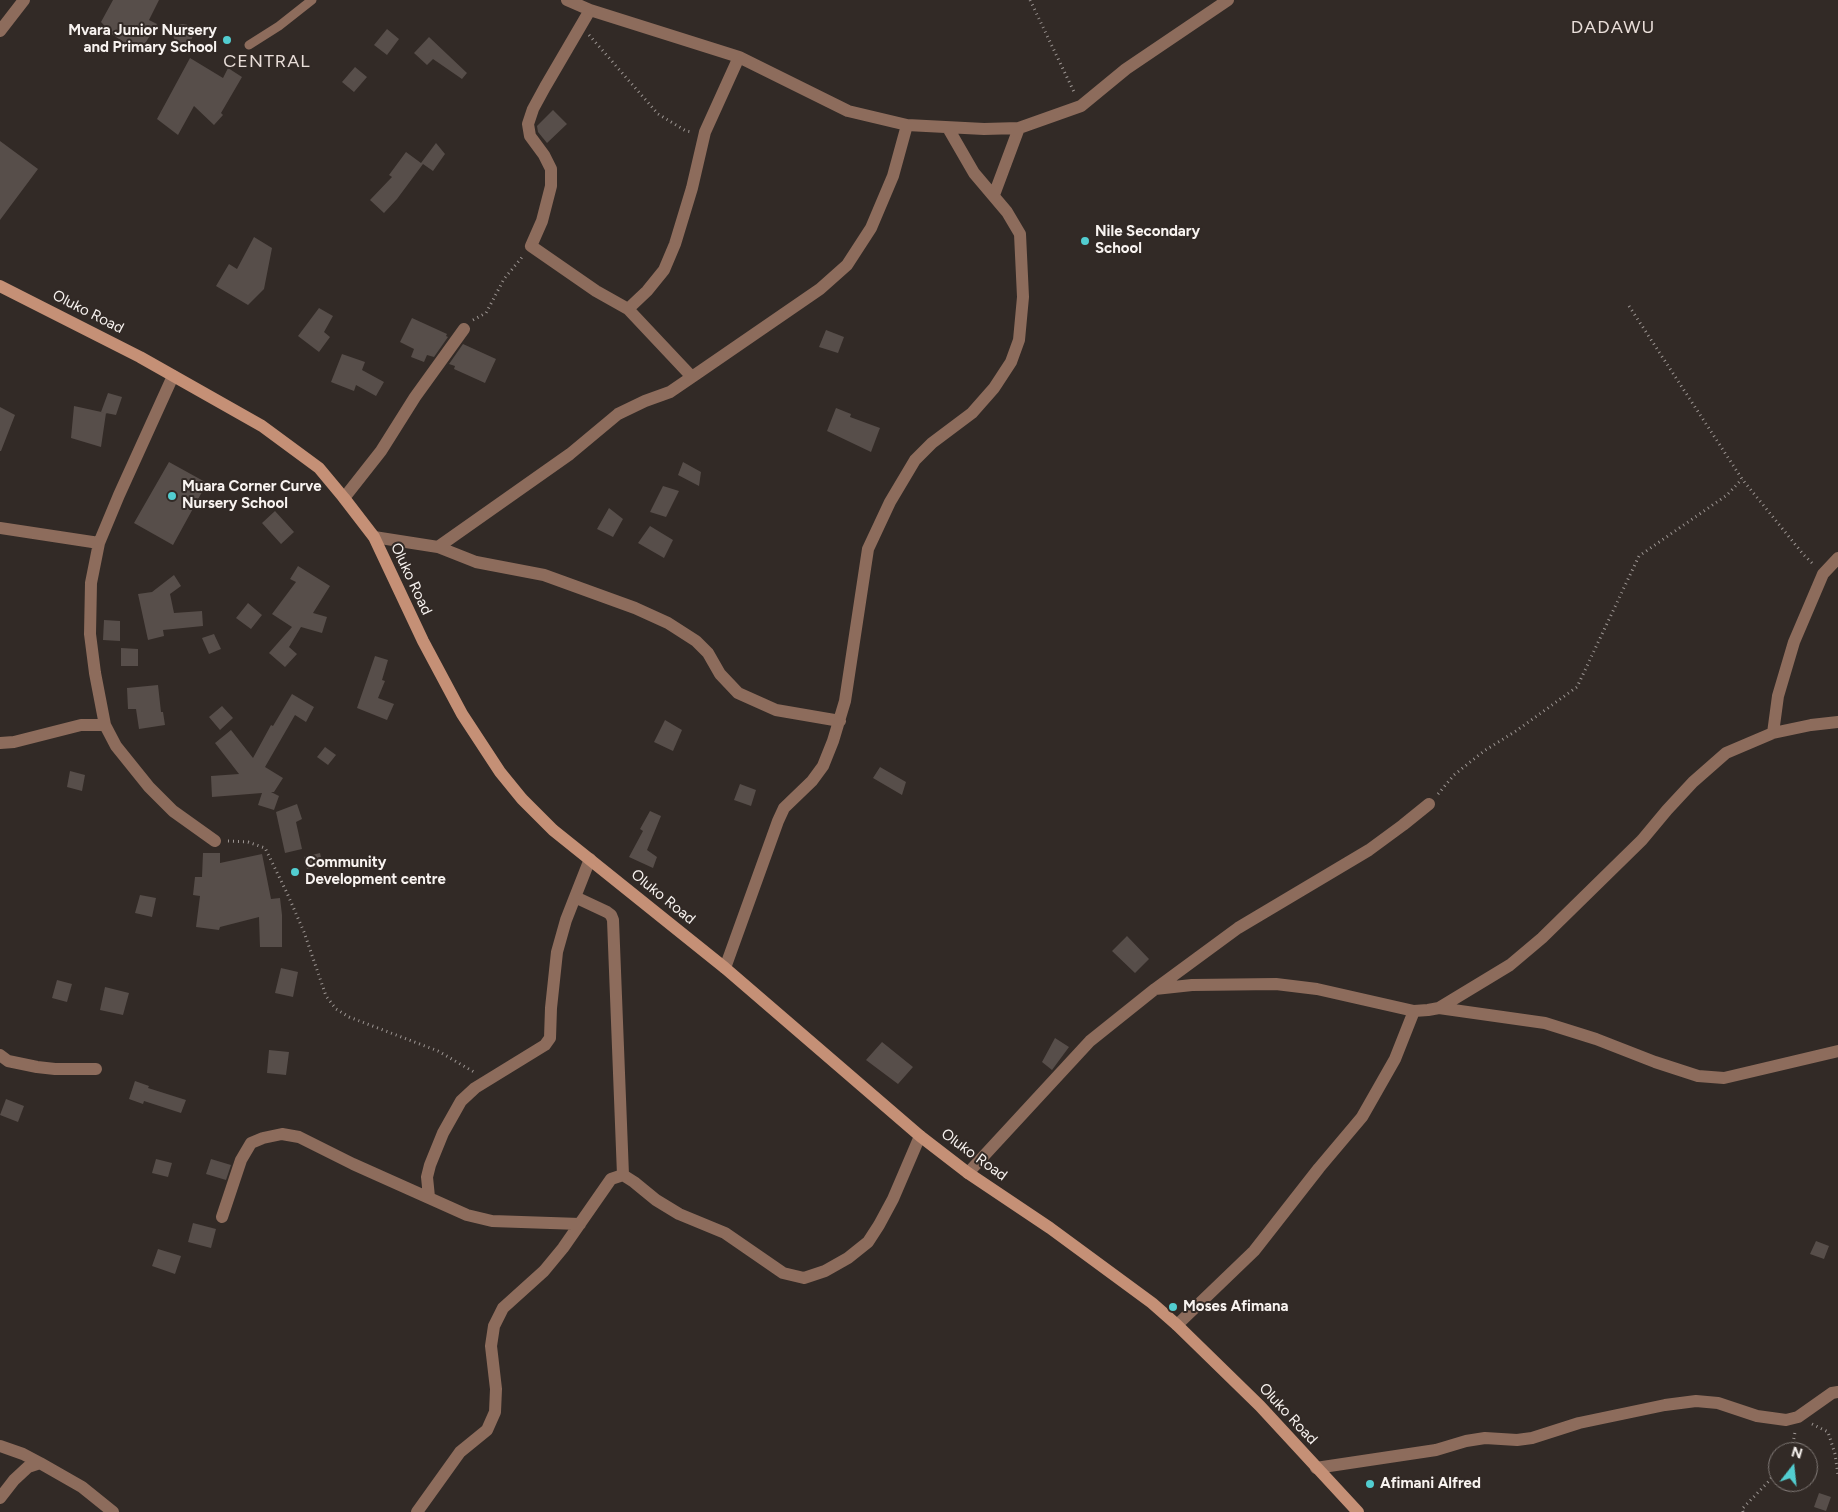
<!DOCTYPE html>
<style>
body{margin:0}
#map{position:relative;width:1838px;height:1512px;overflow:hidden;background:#322a26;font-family:Figtree,sans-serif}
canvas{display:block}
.north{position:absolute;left:1768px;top:1442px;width:50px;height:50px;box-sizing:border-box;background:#322a26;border:1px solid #817a77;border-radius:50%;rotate:16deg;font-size:14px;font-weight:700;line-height:20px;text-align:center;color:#f8f3f0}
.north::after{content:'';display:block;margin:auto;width:18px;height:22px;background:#52cdd0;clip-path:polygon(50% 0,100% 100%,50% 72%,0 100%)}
</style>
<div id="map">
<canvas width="1838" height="1512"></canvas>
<div class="north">N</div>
</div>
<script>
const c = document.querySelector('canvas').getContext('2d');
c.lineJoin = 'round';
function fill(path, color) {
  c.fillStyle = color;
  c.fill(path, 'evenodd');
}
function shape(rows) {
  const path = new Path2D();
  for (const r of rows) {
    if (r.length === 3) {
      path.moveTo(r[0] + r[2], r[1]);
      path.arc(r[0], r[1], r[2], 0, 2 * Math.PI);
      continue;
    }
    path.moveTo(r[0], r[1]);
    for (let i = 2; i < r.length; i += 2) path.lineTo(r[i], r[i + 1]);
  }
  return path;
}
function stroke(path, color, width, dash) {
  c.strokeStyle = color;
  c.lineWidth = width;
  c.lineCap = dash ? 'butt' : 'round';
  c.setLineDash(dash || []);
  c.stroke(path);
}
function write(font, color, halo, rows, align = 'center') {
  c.font = font + ' Figtree,sans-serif';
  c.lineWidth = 4;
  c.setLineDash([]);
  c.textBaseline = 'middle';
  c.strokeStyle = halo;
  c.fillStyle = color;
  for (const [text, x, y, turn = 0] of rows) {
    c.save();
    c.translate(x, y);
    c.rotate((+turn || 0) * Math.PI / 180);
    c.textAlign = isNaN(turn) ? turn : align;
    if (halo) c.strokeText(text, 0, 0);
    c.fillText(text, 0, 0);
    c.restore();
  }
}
fill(shape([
 [113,0,159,0,149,20,157,24,146,42,136,50,113,35,101,22],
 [183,34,10],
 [387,29,399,39,387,55,374,45],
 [429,37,467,73,462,79,433,59,427,65,414,53],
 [190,58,223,78,228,68,242,77,221,113,223,115,214,125,194,106,178,135,157,119],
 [355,67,367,77,354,92,342,82],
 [553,110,567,124,547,143,538,132,537,126],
 [0,141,38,169,0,220],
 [436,143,445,154,433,171,423,164,397,199,384,213,370,200,392,177,389,175,406,152,421,163],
 [254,237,272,248,264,289,248,305,216,286,229,264,237,269],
 [319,308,333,316,324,332,330,337,319,352,298,336],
 [412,318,447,334,446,336,448,337,434,357,427,355,424,362,411,357,414,349,400,342],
 [826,330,844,337,838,353,819,347],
 [463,344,496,359,485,383,454,369,455,366,449,364],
 [342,354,365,362,362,370,384,382,376,396,356,385,354,391,331,382],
 [108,393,122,397,116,415,101,412],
 [74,406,106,413,101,447,71,438],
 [0,407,15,415,1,451,0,451],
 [836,408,851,414,850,417,880,428,871,452,827,431],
 [169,462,207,483,173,545,134,523],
 [683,462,701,472,699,486,678,475],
 [663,486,679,491,666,517,650,512],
 [609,508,623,519,613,537,597,529],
 [275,511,294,532,281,544,262,523],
 [650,526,673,540,664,558,638,543],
 [298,566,330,586,313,613,327,617,322,633,301,627,289,647,297,654,285,667,269,653,292,627,272,614,296,582,290,579],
 [174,575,181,586,170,594,174,613,202,611,203,626,163,630,164,636,148,640,138,594,152,592],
 [248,603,262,615,251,629,236,618],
 [104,620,120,621,120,641,103,640],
 [214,634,221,649,209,654,202,638],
 [121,648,138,649,138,666,121,666],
 [375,656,388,660,382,680,385,681,378,698,394,704,387,720,357,708],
 [158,685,161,712,163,712,165,725,139,729,136,709,128,709,127,688],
 [292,694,314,707,306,722,295,715,265,767,283,778,274,792,271,792,279,796,274,810,258,805,262,793,212,797,211,776,239,774,215,743,231,730,253,758,271,725,273,726],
 [222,706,233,718,220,730,209,717],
 [665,720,682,730,673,751,654,742],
 [325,747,336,755,328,765,317,757],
 [880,767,906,782,902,795,873,778],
 [70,771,85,775,82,791,67,787],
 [740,784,756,790,751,806,734,800],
 [297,804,302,819,296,822,302,849,285,853,276,812],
 [650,811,661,816,647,850,657,857,653,868,629,857,643,831,640,829],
 [203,853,220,853,220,863,262,854,271,899,280,898,282,915,282,947,260,947,259,917,220,927,219,930,196,927,200,896,193,895,195,877,202,877],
 [320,853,323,866,307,869,304,857],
 [140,895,156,898,152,917,135,913],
 [1127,936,1149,959,1135,973,1112,951],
 [281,968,298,972,293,997,275,993],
 [57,980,72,984,67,1002,52,998],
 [105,987,129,993,123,1015,100,1010],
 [1055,1038,1069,1047,1052,1070,1042,1062],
 [882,1042,913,1067,898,1084,866,1060],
 [269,1050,289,1052,286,1075,267,1073],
 [135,1081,149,1086,148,1088,186,1100,181,1113,144,1101,143,1104,129,1099],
 [6,1099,24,1106,18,1122,0,1115],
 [156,1159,172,1163,168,1177,152,1173],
 [211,1159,231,1165,226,1180,206,1174],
 [193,1223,216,1229,211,1248,188,1242],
 [1816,1241,1829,1246,1824,1259,1810,1254],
 [158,1249,181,1256,175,1274,152,1266],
 [1819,1493,1831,1497,1826,1511,1814,1507]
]), '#574e4a');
stroke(shape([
 [1030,0,1075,94],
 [589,35,658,114,686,131,692,132],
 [1629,306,1742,479,1803,554,1814,565],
 [473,320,486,313,504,279,523,256],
 [1438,794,1454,775,1484,751,1516,731,1577,687,1639,556,1727,495,1742,479],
 [228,841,248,842,265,848,287,893,304,932,326,996,336,1009,349,1017,438,1051,474,1072],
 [1812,1424,1828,1432,1835,1454,1838,1475],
 [1787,1452,1793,1443,1795,1432],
 [1743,1512,1742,1509,1770,1480,1778,1467]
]), '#9d9693', 3, [1, 4]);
stroke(shape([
 [249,45,279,26,312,0]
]), '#8d6c5c', 9);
stroke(shape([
 [567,0,590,10,739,57,848,111,907,125,984,129,1019,128,1081,106,1126,69,1228,0],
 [0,31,24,0],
 [994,195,1019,128],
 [628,309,647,291,664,270,675,244,692,188,705,132,739,57],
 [692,377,820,289,847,265,871,228,893,176,907,125],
 [344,498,381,451,415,397,464,329],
 [0,528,99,543],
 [374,537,438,547,570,454,618,414,645,401,670,392,692,377,628,309,596,291,531,246,542,221,551,186,551,169,544,155,530,136,528,124,533,109,545,87,590,10],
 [438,547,476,562,544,575,635,608,668,623,696,641,708,653,720,674,738,693,776,710,840,721],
 [105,725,95,673,90,634,91,583,99,543,119,495,173,376],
 [1773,733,1778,696,1794,642,1823,574,1838,558],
 [0,743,14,742,81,725,105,725,116,746,149,787,173,811,215,841],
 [590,859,575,897,607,912,611,915,613,920,623,1175],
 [725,968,778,821,784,808,812,781,823,766,833,741,845,701,868,549,890,502,915,460,932,443,972,413,994,388,1011,362,1019,340,1023,297,1020,234,1007,212,974,173,948,128],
 [1155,989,1238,928,1369,850,1403,825,1429,804],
 [1439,1008,1545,1023,1596,1039,1655,1062,1698,1076,1724,1078,1838,1051],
 [0,1055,8,1061,37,1067,55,1069,96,1069],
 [968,1173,1090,1041,1155,989,1192,985,1276,984,1317,989,1414,1011,1428,1010,1439,1008,1510,965,1542,938,1642,840,1667,810,1693,782,1726,753,1773,733,1811,725,1838,722],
 [429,1197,427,1177,430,1165,443,1133,461,1101,475,1088,545,1045,550,1038,551,1008,557,952,566,920,575,897],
 [222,1217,241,1160,251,1143,263,1138,282,1134,299,1137,353,1164,467,1215,492,1221,580,1224],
 [1177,1325,1254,1251,1319,1168,1362,1117,1395,1059,1414,1011],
 [0,1446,23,1454,40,1463],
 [1316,1468,1436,1450,1466,1441,1485,1438,1517,1440,1532,1438,1579,1423,1665,1405,1696,1401,1718,1403,1757,1416,1786,1420,1798,1417,1832,1393,1838,1392],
 [0,1498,14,1480,28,1467,40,1463,82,1487,113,1512],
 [417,1512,460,1452,487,1430,495,1412,496,1389,491,1346,494,1326,503,1308,544,1271,563,1248,611,1179,623,1175,634,1182,656,1200,679,1214,725,1233,783,1273,804,1278,825,1271,848,1258,868,1242,879,1225,893,1199,920,1136]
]), '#8d6c5c', 12);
stroke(shape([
 [0,286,140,357,262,426,319,468,344,498,374,537,423,641,462,714,500,772,522,799,553,830,725,968,920,1136,968,1173,1050,1228,1152,1303,1177,1325,1260,1406,1358,1512]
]), '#c59076', 12);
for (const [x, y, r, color] of [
 [227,40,5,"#52cdd0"],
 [1085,241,5,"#52cdd0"],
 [172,496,5,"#52cdd0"],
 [295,872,5,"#52cdd0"],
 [1173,1307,5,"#52cdd0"],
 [1370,1484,5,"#52cdd0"]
]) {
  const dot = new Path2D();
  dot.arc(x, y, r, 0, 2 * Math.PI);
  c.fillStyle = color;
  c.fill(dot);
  stroke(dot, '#322a26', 2);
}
write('bold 15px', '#f8f3f0', '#322a26', [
 ["Mvara Junior Nursery",217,31,"right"],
 ["and Primary School",217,48,"right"],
 ["Nile Secondary",1095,232],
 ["School",1095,249],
 ["Muara Corner Curve",182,487],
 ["Nursery School",182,504],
 ["Community",305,863],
 ["Development centre",305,880],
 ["Moses Afimana",1183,1307],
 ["Afimani Alfred",1380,1484]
], 'left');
write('15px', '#f8f3f0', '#322a26', [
 ["Oluko Road",88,312,27],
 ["Oluko Road",411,579,65],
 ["Oluko Road",663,897,39],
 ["Oluko Road",974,1155,36],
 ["Oluko Road",1288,1414,47]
]);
c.letterSpacing = '1px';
write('18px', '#e9ded9', '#322a26', [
 ["DADAWU",1613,28],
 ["CENTRAL",267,62]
]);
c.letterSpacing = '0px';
</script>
